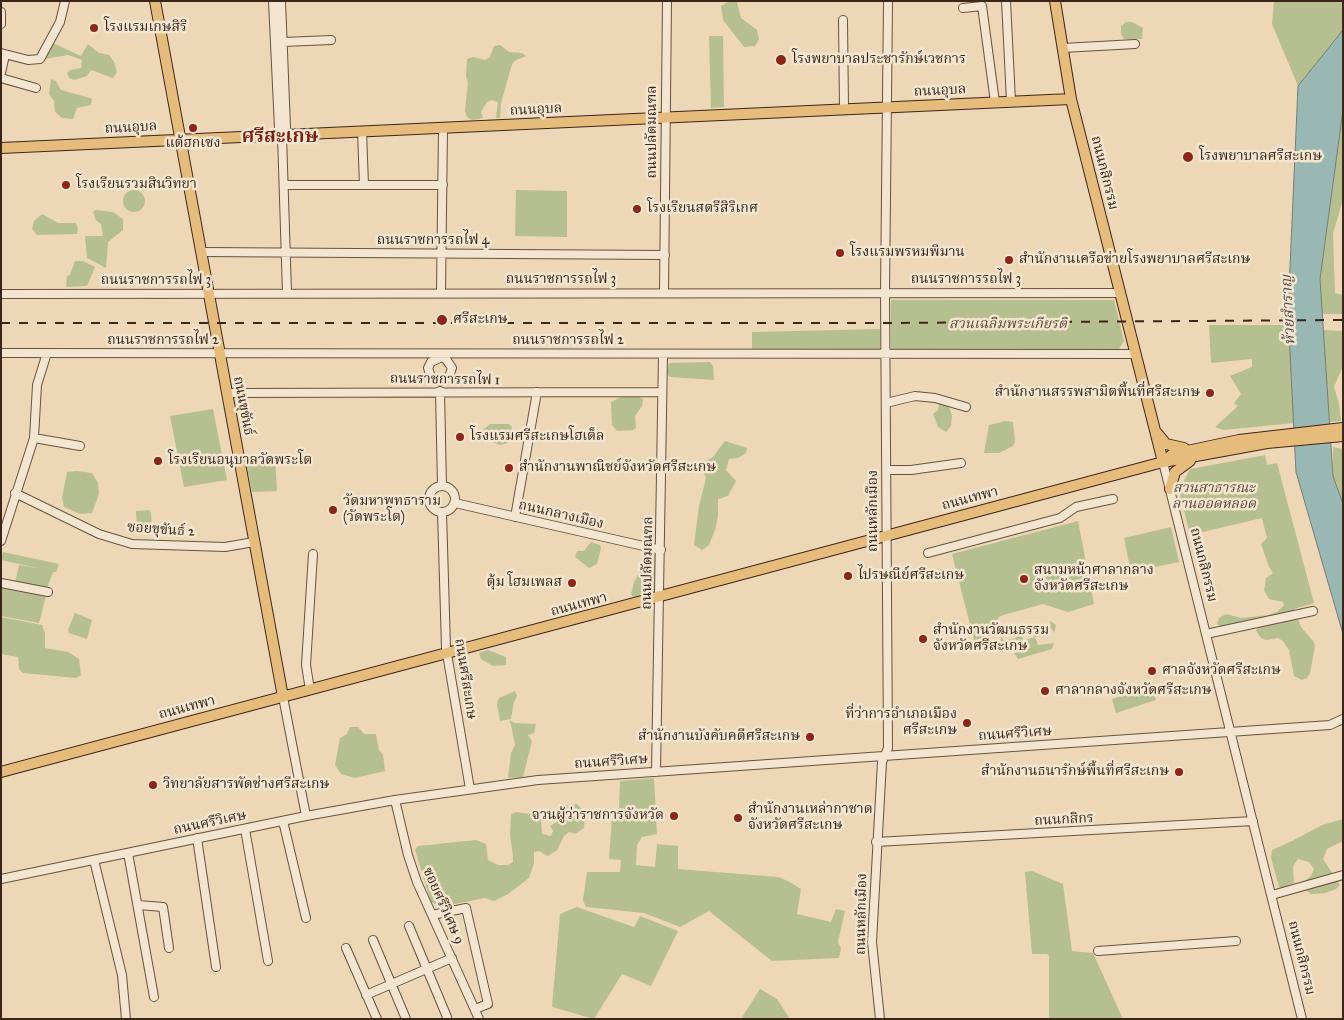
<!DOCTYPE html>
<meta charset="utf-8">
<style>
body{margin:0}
#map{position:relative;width:1344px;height:1020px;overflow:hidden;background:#edd7b7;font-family:"IM FELL Great Primer",serif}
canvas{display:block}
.frame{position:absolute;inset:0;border:2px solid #3b2619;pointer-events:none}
</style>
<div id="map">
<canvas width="1344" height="1020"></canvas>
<div class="frame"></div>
</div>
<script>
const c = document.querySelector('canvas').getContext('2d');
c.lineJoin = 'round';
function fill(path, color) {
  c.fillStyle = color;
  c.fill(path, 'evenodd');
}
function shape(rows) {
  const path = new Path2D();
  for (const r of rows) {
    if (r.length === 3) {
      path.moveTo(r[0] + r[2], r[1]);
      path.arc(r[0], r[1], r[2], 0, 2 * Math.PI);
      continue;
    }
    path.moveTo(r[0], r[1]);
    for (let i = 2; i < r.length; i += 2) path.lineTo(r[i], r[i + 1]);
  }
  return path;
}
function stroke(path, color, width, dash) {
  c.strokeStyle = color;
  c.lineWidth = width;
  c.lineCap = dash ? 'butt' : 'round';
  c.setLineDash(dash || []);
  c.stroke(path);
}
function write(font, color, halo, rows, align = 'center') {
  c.font = font + ' "IM FELL Great Primer","Noto Serif Thai",serif';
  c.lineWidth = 5;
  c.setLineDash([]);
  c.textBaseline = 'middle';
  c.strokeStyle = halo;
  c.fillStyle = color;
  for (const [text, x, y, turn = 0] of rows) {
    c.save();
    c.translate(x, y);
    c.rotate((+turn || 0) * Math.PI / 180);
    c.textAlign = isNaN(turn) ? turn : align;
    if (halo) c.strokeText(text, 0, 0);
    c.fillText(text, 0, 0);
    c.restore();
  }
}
fill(shape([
 [1274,1,1343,1,1343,30,1298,86,1272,24],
 [728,2,737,2,741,18,757,30,759,39,755,46,744,47,723,20,721,6],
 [1126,22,1132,22,1143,28,1142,39,1124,39,1121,34,1121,26],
 [709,36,723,36,724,107,711,108],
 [53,43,81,56,88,44,99,53,109,55,114,62,117,72,113,78,91,70,87,76,74,80,69,78,67,73,70,70,81,68,82,60,68,55,45,59],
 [500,45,509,52,522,53,526,56,516,60,512,64,501,103,500,118,496,118,498,102,492,100,487,102,481,112,483,118,472,120,467,117,465,111,468,82,466,77,467,59,473,57,485,60,490,57,494,46],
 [51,79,56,81,61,90,90,98,92,99,91,105,77,108,73,119,62,118,55,112,54,101,49,94],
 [1343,110,1343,199,1333,234,1335,293,1343,295,1343,314,1322,314,1320,279],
 [134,201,11],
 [516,190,567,191,567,237,515,236],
 [95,210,113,212,123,219,123,230,108,242,106,268,87,258,85,236,103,236,101,224,96,220,93,212],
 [42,214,58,223,76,223,78,229,77,234,37,235,32,229,34,221],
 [75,261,83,261,95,267,87,286,66,287,67,276,70,275],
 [891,300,1114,300,1124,341,1119,349,891,349],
 [1209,325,1289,325,1294,423,1223,430,1215,427,1238,406,1234,403,1241,394,1230,376,1252,367,1252,359,1211,363],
 [880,329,880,349,752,349,752,332],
 [1323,330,1343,331,1343,366,1334,387,1339,403,1341,421,1329,422],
 [710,362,713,366,714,380,670,377,666,374,669,363],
 [637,396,643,399,642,406,635,416,636,428,633,430,617,431,612,425,611,402,621,397],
 [948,403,952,416,951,426,946,432,938,427,933,414,938,410,939,404],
 [213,409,227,480,184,487,170,416],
 [1005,421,1013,422,1015,442,1013,446,999,453,984,453,989,425],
 [490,424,509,424,512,427,508,443,500,445,488,440,483,430],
 [725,441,747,448,746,453,738,458,729,459,726,470,736,481,728,496,718,499,718,516,715,530,709,545,702,550,694,545,699,506,706,478,704,474,704,461,712,458],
 [1333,447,1343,449,1343,504,1333,476],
 [275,455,277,491,252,492,245,457],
 [1265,455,1267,465,1277,463,1314,603,1294,609,1301,627,1313,641,1315,646,1310,673,1307,678,1302,680,1294,676,1289,650,1283,641,1278,638,1266,640,1261,638,1256,631,1258,626,1225,629,1217,624,1219,618,1226,614,1241,618,1268,615,1277,612,1284,605,1283,602,1269,599,1264,590,1266,578,1273,573,1269,567,1261,544,1267,538,1262,518,1190,535,1179,490,1190,469],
 [77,471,92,473,98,483,99,494,92,513,80,514,64,507,62,498,67,472],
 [149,510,151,513,152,530,146,534,137,531,136,511],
 [1078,521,1094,604,1068,612,1043,604,1000,616,983,638,974,640,952,554],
 [1171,527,1179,562,1131,572,1124,538],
 [591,542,600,545,601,548,597,564,589,568,575,557,577,551,584,551],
 [644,550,658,556,657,590,633,597,631,594,634,582,640,571,649,571,650,565,641,561],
 [3,552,59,564,56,572,53,572,47,588,15,582,19,565,42,569,1,560],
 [1,587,46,596,39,623,1,616],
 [75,613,92,620,87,639,69,633,68,630],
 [1,617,42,625,45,633,45,648,68,652,79,659,81,675,76,678,23,673,19,669,18,657,1,654],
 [1050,621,1056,625,1054,633,1051,628,1040,632,1041,636,1035,637,1038,645,1054,643,1052,649,1018,659,1014,653,1026,649,1023,641,1017,643,1016,639,1005,643,1006,647,1004,649,1000,644,1001,636,1004,641,1016,638,1014,632,1020,630,1023,641,1035,637,1032,626,1038,625,1039,630,1051,626],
 [488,650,506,657,506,665,493,666,481,659,479,653],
 [1148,688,1153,690,1156,700,1116,713,1112,699],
 [515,691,517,696,514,702,511,719,500,721,497,704,499,698],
 [510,720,514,723,536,724,534,733,528,735,532,741,523,777,508,778,511,753,515,745],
 [350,727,358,727,364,734,376,734,379,750,383,755,385,771,355,778,341,774,335,765,340,738,347,734],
 [654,778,657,834,642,837,637,845,636,865,655,867,657,844,678,846,678,869,778,877,788,881,801,889,797,914,831,922,836,909,845,911,838,942,841,948,839,958,772,961,709,911,680,927,644,913,586,907,583,900,587,872,620,872,621,860,609,859,612,818,619,808,620,781],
 [577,804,581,808,585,818,584,828,575,834,569,832,564,836,557,850,548,856,539,851,534,852,534,863,529,878,508,894,494,901,485,898,440,907,431,902,415,850,418,846,476,840,486,844,488,860,498,865,508,865,513,862,513,856,510,835,511,814,516,812,537,815,541,818,542,834,551,836,553,831,550,826,560,820,566,805],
 [1343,819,1343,841,1327,849,1323,859,1340,885,1336,889,1325,893,1311,894,1298,885,1311,876,1314,869,1309,862,1298,859,1293,866,1294,883,1280,890,1271,858,1272,850,1292,841,1322,825],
 [1032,871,1063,884,1072,951,1093,953,1122,1017,1120,1019,1049,1019,1049,956,1047,954,1032,954,1025,872],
 [577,907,634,927,640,916,678,931,651,986,622,974,594,1019,552,1007,560,914],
 [760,989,777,999,790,1019,741,1019]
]), '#b6bf90');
const water = shape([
 [1343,30,1343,110,1320,279,1333,476,1343,504,1343,634,1296,472,1288,313,1298,86,1343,30]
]);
fill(water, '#9ab8b3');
stroke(water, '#747e75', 1);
const minor = shape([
 [273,1,279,128,282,135,287,293],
 [281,1,286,128,282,135],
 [1006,1,1011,101],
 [963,8,982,6,995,102],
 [1,12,1,24],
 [843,20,844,109],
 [283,42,331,40],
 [1063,48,1135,44],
 [1,53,28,60,40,59,60,22,65,1],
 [1,73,5,55],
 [1,78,36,88],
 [362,131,364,185],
 [284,185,443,185],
 [201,252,665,255],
 [441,293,443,128],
 [664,293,667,1],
 [1,294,1120,293],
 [1,353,1136,354],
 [434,355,446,359,452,368,449,377,440,381,431,377,428,368,431,362,440,358],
 [440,391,442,486],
 [227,393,662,392],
 [886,403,915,396,935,398,966,407],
 [34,438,80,446],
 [1163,462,1302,1019],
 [887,470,911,470,961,463],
 [442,499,13],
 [15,493,99,534,132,544,225,547,254,542],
 [455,503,661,550],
 [442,512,446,648,470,789],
 [515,517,537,392],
 [1,541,34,438,37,385,47,353],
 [928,553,1060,518,1076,507,1113,499],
 [1,583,48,592],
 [1206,634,1313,611],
 [310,690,306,665,313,554],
 [283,697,306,816],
 [656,772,663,354],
 [395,800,408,855,417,882,479,1019],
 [283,821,306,918],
 [245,829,268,961],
 [197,838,216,967],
 [876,842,1253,821],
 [128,853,154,997],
 [94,860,122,975,126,1019],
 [1,879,306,816,395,800,538,780,1330,725,1343,719],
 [1272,895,1343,875],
 [138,905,163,907,169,948],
 [432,915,466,908,488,1004,475,1009],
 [409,926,447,1017],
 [373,940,406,1019],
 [346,948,377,1019],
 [1098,951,1236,941],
 [366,995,452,958],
 [880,1019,872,942,882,762,888,748,885,293,888,1]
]);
const major = shape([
 [155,1,283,697],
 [1055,1,1071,99,1163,462],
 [1,148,1071,99],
 [1157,433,1166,444,1184,448],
 [1163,462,1173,454,1239,440,1343,428],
 [1170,489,1175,472,1190,461],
 [1,772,1163,462,1267,443,1343,436]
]);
stroke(minor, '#685240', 10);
stroke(major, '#3b2619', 12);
stroke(minor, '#f3e5d0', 8);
stroke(major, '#e6bc7c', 10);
stroke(shape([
 [1,323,885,323,1343,320]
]), '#3b2619', 2, [9, 9]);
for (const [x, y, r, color] of [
 [94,28,5,"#8f2418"],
 [781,60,6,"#8f2418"],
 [193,128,5,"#8f2418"],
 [1188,157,6,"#8f2418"],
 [66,185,5,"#8f2418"],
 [637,209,5,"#8f2418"],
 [840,253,5,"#8f2418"],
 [1009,260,5,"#8f2418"],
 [442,320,6,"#8f2418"],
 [1210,393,5,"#8f2418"],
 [460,437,5,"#8f2418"],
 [158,461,5,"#8f2418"],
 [509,468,5,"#8f2418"],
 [333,510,5,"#8f2418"],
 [848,576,5,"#8f2418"],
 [1024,579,5,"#8f2418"],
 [572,583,5,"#8f2418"],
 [923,639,5,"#8f2418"],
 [1152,671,5,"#8f2418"],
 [1045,691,5,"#8f2418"],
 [967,723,5,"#8f2418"],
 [810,737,5,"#8f2418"],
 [1179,772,5,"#8f2418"],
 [153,785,5,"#8f2418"],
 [674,816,5,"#8f2418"],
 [738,818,5,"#8f2418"]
]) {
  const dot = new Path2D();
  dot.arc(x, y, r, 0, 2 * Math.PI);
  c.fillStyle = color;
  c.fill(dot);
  stroke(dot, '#f3e5d0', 2);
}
write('14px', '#3b2619', '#f3e5d0', [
 ["โรงแรมเกษสิริ",104,28],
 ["โรงพยาบาลประชารักษ์เวชการ",792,60],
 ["แต้ฮกเซง",193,144,"center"],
 ["โรงพยาบาลศรีสะเกษ",1199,157],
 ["โรงเรียนรวมสินวิทยา",76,185],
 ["โรงเรียนสตรีสิริเกศ",647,209],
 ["โรงแรมพรหมพิมาน",850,253],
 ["สำนักงานเครือข่ายโรงพยาบาลศรีสะเกษ",1019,260],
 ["ศรีสะเกษ",453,320],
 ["สำนักงานสรรพสามิตพื้นที่ศรีสะเกษ",1200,393,"right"],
 ["โรงแรมศรีสะเกษโฮเต็ล",470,437],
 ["โรงเรียนอนุบาลวัดพระโต",168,461],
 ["สำนักงานพาณิชย์จังหวัดศรีสะเกษ",519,468],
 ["วัดมหาพุทธาราม",343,502],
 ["(วัดพระโต)",343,518],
 ["สนามหน้าศาลากลาง",1034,571],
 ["จังหวัดศรีสะเกษ",1034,587],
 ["ไปรษณีย์ศรีสะเกษ",858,576],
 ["ตุ้ม โฮมเพลส",562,583,"right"],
 ["สำนักงานวัฒนธรรม",933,631],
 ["จังหวัดศรีสะเกษ",933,647],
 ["ศาลจังหวัดศรีสะเกษ",1162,671],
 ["ศาลากลางจังหวัดศรีสะเกษ",1055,691],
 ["ที่ว่าการอำเภอเมือง",957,715,"right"],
 ["ศรีสะเกษ",957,731,"right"],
 ["สำนักงานบังคับคดีศรีสะเกษ",800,737,"right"],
 ["สำนักงานธนารักษ์พื้นที่ศรีสะเกษ",1169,772,"right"],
 ["วิทยาลัยสารพัดช่างศรีสะเกษ",163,785],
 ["สำนักงานเหล่ากาชาด",748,810],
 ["จังหวัดศรีสะเกษ",748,826],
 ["จวนผู้ว่าราชการจังหวัด",664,816,"right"]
], 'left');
write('14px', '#3b2619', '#f3e5d0', [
 ["ถนนอุบล",940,91,-3],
 ["ถนนอุบล",536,110,-3],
 ["ถนนอุบล",131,128,-3],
 ["ถนนปลัดมณฑล",653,132,-90],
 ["ถนนกสิกรรม",1104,173,76],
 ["ถนนราชการรถไฟ 4",433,241],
 ["ถนนราชการรถไฟ 3",561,280],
 ["ถนนราชการรถไฟ 3",966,280],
 ["ถนนราชการรถไฟ 3",156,281],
 ["ถนนราชการรถไฟ 2",163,341],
 ["ถนนราชการรถไฟ 2",568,341],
 ["ถนนราชการรถไฟ 1",445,380,1],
 ["ถนนขุขันธ์",243,406,79],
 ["ถนนเทพา",970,499,-15],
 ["ถนนหลักเมือง",874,511,-90],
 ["ถนนกลางเมือง",561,515,13],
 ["ซอยขุขันธ์ 2",161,530,4],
 ["ถนนปลัดมณฑล",648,563,-89],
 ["ถนนกสิกรรม",1203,565,76],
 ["ถนนเทพา",579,605,-15],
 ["ถนนศรีสะเกษ",465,679,81],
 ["ถนนเทพา",187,708,-15],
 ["ถนนศรีวิเศษ",1015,734,-4],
 ["ถนนศรีวิเศษ",611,762,-4],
 ["ถนนกสิกร",1064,820,-3],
 ["ถนนศรีวิเศษ",210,823,-12],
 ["ซอยศรีวิเศษ 9",443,906,66],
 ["ถนนหลักเมือง",862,914,-89],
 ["ถนนกสิกรรม",1301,958,76]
]);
write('italic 14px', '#5a4c37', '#f3e5d0', [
 ["สวนเฉลิมพระเกียรติ",1008,325],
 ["สวนสาธารณะ",1214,489],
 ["ลานออดหลอด",1214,505]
]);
write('italic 15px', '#534a40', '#f3e5d0', [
 ["ห้วยสำราญ",1289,310,-93]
]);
write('bold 19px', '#7a1f14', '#f3e5d0', [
 ["ศรีสะเกษ",280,137]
]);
</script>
